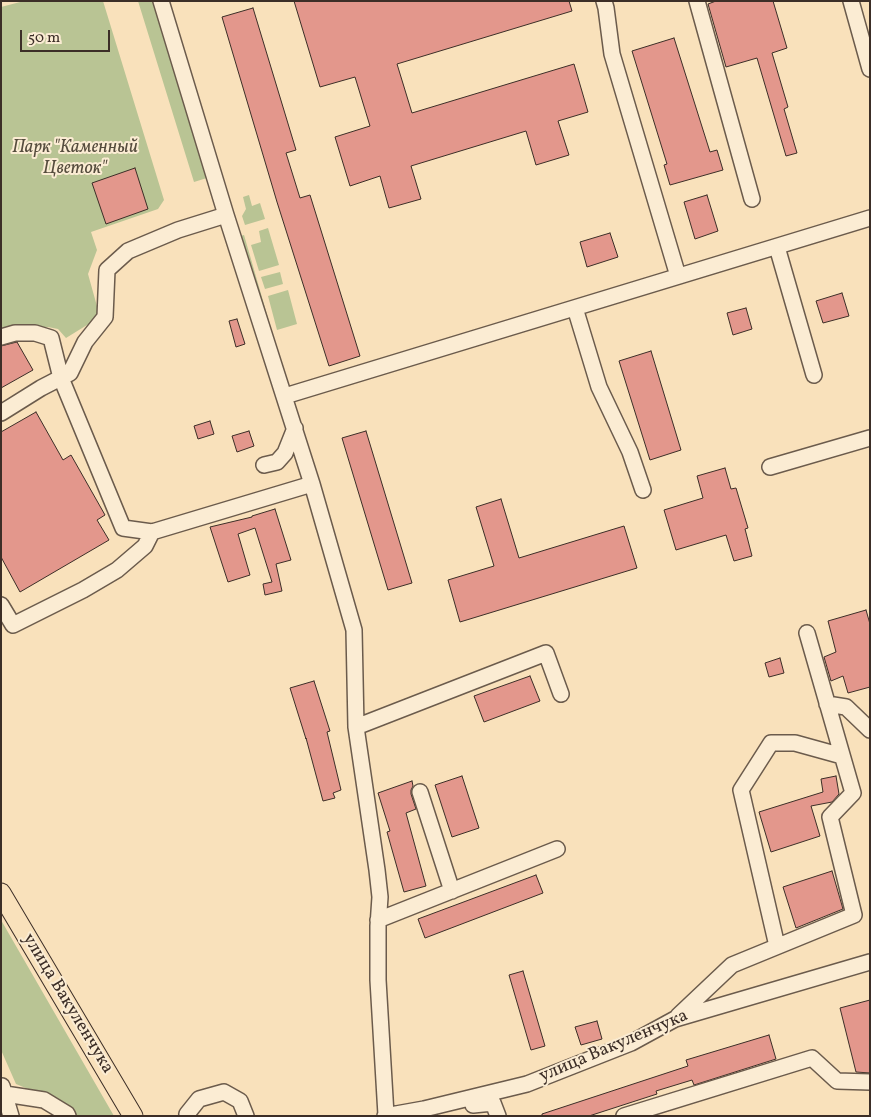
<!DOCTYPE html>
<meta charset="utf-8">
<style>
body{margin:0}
#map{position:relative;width:871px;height:1117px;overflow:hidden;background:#f9e1bb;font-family:Vollkorn,serif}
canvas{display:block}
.frame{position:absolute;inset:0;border:2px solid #3c2e27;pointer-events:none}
.scale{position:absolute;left:20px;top:30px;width:90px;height:22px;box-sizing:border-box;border:2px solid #3c2e27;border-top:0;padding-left:6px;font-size:15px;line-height:18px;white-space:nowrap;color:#3c2e27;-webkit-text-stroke:4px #fbecd3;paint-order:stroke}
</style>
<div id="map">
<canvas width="871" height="1117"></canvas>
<div class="frame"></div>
<div class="scale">50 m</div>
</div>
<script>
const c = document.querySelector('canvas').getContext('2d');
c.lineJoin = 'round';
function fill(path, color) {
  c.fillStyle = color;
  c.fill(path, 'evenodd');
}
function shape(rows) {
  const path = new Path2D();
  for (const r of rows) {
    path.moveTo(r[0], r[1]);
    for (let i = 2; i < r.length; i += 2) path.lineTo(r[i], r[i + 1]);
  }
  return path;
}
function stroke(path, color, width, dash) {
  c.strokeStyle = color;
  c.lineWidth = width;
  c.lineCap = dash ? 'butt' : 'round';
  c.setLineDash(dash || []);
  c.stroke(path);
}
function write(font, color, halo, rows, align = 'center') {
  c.font = font + ' Vollkorn,serif';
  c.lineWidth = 4;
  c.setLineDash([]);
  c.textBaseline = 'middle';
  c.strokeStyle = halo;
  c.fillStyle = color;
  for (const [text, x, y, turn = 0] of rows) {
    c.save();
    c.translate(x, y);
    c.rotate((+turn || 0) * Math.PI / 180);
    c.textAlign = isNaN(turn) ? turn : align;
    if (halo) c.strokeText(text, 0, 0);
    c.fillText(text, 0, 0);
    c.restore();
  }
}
fill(shape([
 [24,1,103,1,164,200,158,209,91,232,97,250,88,274,100,317,66,338,58,329,48,327,1,335,1,7],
 [138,1,155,1,210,177,194,182],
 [249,195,252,206,260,203,265,219,245,225,242,216,246,209,243,197],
 [268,228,279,265,259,271,251,245,261,242,259,231],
 [244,235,281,363,278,363,240,236],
 [280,272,283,284,265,289,261,277],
 [288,290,297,324,277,330,268,296],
 [1,920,114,1116,77,1116,72,1107,16,1084,1,1050]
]), '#b9c494');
const building = shape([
 [294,1,569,1,572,11,397,64,412,113,574,64,588,112,558,121,569,155,536,165,526,131,411,166,421,199,389,208,380,176,350,186,335,137,370,126,355,77,320,87,294,1],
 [716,1,773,1,787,48,772,53,788,107,784,109,797,153,786,156,757,58,726,67,708,4,716,1],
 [253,8,296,150,286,153,300,198,310,195,360,356,329,366,277,202,222,17,253,8],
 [674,38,710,152,717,150,723,170,670,185,664,165,667,164,632,51,674,38],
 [135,168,148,209,106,224,92,183,135,168],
 [707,195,718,231,695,239,684,202,707,195],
 [610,233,618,257,587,267,580,242,610,233],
 [842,293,849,316,823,323,816,301,842,293],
 [746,308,752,329,733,335,727,313,746,308],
 [237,319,245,344,236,347,229,321,237,319],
 [17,342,33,370,1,388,1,346,17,342],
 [651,351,681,450,650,460,619,361,651,351],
 [36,412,63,460,71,455,105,515,97,520,109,540,20,592,1,557,1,432,36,412],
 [210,421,214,434,198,439,194,426,210,421],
 [249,431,254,446,237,452,232,436,249,431],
 [366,431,412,583,388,590,342,438,366,431],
 [725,468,731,489,736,488,748,528,745,529,752,556,734,561,726,535,676,550,664,510,703,498,697,476,725,468],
 [501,499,519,558,624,526,637,568,460,622,448,580,494,566,476,507,501,499],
 [275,509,291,560,276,564,282,591,265,595,263,584,272,582,255,528,238,534,250,575,228,582,210,527,252,517,252,516,275,509],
 [866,610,870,624,870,687,848,693,843,676,831,681,824,657,836,652,828,621,866,610],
 [780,658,784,673,769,677,765,663,780,658],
 [530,676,540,701,484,722,474,696,530,676],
 [314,681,330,731,327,732,341,790,333,793,335,798,323,801,306,738,306,739,290,688,314,681],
 [462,776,479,828,452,837,435,785,462,776],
 [836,776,839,794,832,802,811,806,820,836,771,852,759,812,823,792,821,779,836,776],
 [412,781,413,786,411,790,411,794,416,809,406,813,426,886,404,892,387,832,390,831,378,793,412,781],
 [832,871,843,909,796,928,783,887,832,871],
 [536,875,543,893,425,938,418,919,536,875],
 [523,971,545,1046,531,1050,509,975,523,971],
 [870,1000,870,1073,856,1072,840,1008,870,1000],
 [597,1021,602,1039,581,1045,575,1027,597,1021],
 [769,1035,776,1059,694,1085,692,1080,656,1091,657,1094,589,1116,542,1116,542,1114,688,1066,686,1060,769,1035]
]);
fill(building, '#e3978c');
stroke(building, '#3c2e27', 1);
const minor = shape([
 [161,1,226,215,312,484,354,630,356,727,377,870,380,897,378,926,378,980,386,1115],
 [604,1,606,8,612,54,678,276],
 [697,1,752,199],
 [851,1,870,69],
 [777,247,814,375],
 [575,308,599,387,630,452,643,490],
 [1,337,15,333,35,333,51,338,61,378,123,528,152,532,312,484],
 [285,396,870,218],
 [1,413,41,388,70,373,85,342,105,317,107,270,128,251,178,230,226,215],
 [264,465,277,462,285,453,295,428],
 [770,467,870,438],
 [1,605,13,625,83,590,117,570,145,546,152,532],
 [827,704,846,707,870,730],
 [356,727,546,653,561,694],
 [420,792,452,891],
 [378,920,557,849],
 [777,946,741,790,771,743,795,743,842,756],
 [678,1016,732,965,854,915,830,817,853,793,807,633],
 [2,1086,11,1116],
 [5,1094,44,1100,67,1114,68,1116],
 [473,1105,493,1103,498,1116],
 [188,1116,187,1114,199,1099,224,1092,240,1101,246,1116],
 [385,1116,424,1109,527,1084,631,1043,675,1019,870,962],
 [624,1116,812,1058,837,1081,870,1082]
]);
const major = shape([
 [1,893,133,1116]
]);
stroke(minor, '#6b5b4c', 18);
stroke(major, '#3c2e27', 21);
stroke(minor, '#fbecd3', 15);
stroke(major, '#f9e1bb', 19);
write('italic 18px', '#554c3d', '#fbecd3', [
 ["Парк \"Каменный",75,149],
 ["Цветок\"",75,170]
]);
write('18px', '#3c2e27', '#fbecd3', [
 ["улица Вакуленчука",67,1004,59],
 ["улица Вакуленчука",614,1047,-23]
]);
</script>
